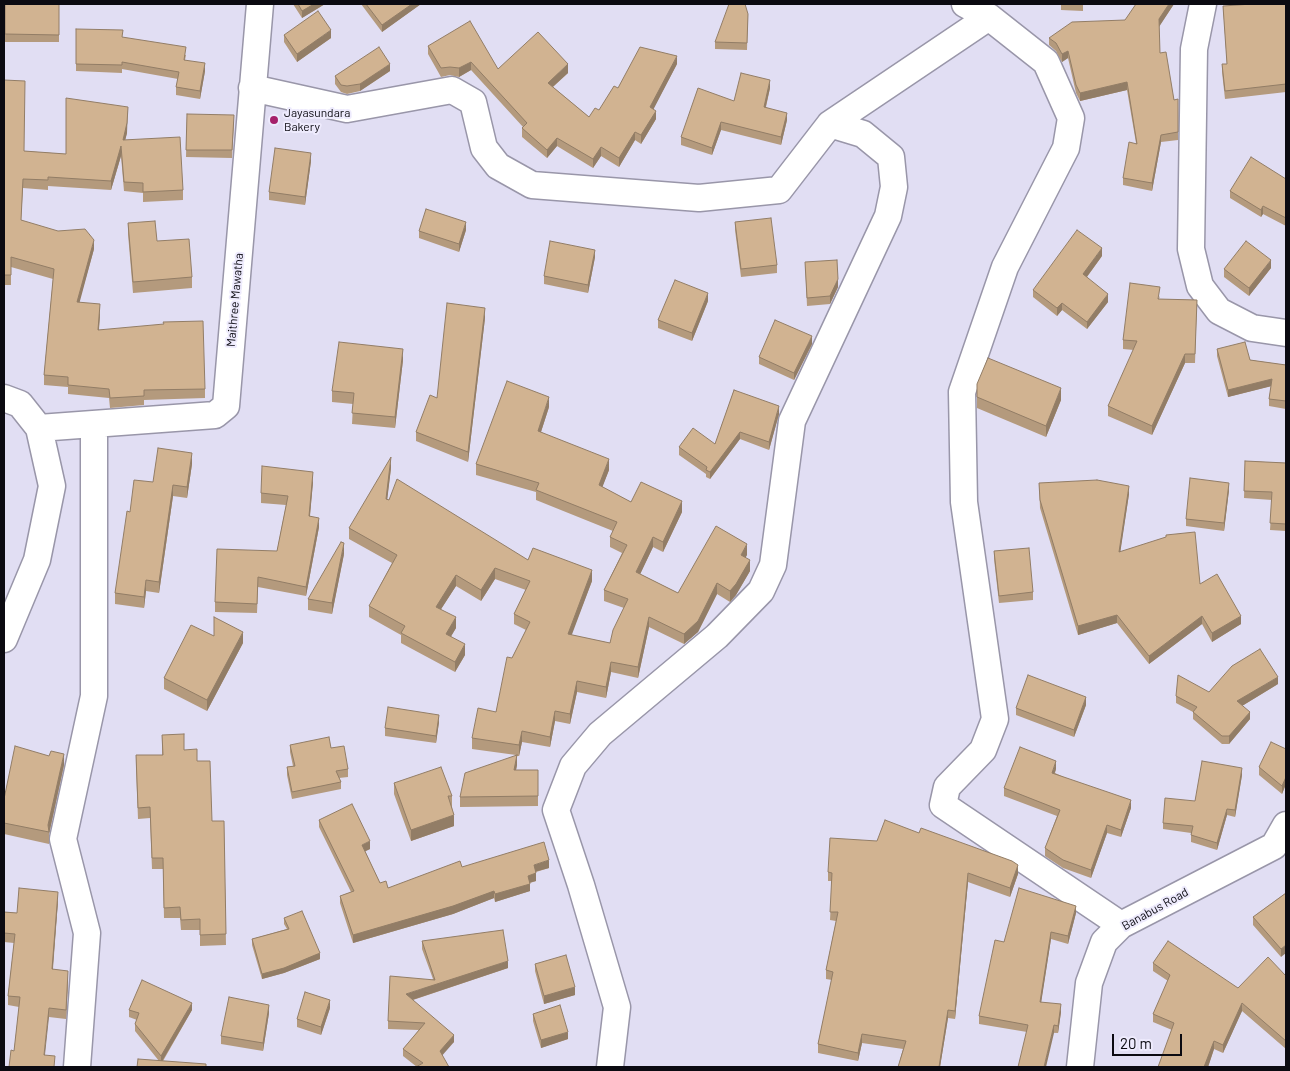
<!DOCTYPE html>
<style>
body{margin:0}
#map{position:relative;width:1290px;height:1071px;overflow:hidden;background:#e1def3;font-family:Barlow,sans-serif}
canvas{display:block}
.frame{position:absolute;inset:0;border:5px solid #0b0a11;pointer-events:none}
.scale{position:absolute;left:1112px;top:1034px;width:70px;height:22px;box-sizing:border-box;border:2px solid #0b0a11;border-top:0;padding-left:6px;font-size:15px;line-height:18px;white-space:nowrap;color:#0b0a11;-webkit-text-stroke:4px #eeebfd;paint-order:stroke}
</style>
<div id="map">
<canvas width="1290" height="1071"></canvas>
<div class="frame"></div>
<div class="scale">20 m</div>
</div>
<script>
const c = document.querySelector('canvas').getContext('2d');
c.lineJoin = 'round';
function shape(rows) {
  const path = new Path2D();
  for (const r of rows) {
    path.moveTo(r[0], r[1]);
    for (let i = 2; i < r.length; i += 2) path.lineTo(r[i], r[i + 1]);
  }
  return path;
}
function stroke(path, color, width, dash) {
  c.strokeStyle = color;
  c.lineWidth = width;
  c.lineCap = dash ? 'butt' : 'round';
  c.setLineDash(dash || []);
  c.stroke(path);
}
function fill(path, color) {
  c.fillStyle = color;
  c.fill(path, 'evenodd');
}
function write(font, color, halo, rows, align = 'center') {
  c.font = font + ' Barlow,sans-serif';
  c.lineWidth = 4;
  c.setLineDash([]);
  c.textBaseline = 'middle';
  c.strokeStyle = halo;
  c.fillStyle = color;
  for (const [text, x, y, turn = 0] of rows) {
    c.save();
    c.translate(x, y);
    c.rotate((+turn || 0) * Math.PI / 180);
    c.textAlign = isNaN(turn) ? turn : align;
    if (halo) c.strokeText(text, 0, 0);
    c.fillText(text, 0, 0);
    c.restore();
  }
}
const minor = shape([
 [965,4,989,17,1046,62,1071,118,1066,148,1005,267,962,392,964,502,995,719,983,750,947,787,943,805,1121,925],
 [1203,4,1194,49,1191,249,1200,286,1219,311,1252,328,1286,333],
 [252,88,347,109,452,90,473,102,484,148,498,166,532,185,699,198,779,190,830,124,989,17],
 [4,398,20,404,39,428,52,486,37,560,4,639],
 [39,428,215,415,226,406,260,4],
 [77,1067,87,933,63,839,94,696,94,424],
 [610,1067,617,1007,581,885,556,810,573,766,600,734,717,636,761,591,773,565,792,421,888,216,894,187,891,157,863,134,830,124],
 [1080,1067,1089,983,1104,942,1121,925,1274,846,1286,825]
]);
stroke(minor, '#9996a9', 29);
stroke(minor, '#fff', 26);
fill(shape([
 [5,4,59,4,59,42,5,42],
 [293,4,325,4,302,18],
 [361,4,421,4,382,32],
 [1061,4,1083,4,1083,11,1061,10],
 [1174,4,1159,26,1160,53,1174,100,1178,99,1178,140,1161,142,1152,191,1123,185,1123,178,1136,143,1127,90,1080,101,1076,93,1068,58,1062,62,1056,51,1049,45,1049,38,1125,20],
 [1286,4,1286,92,1225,99,1222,72,1222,64,1227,64,1223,6],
 [748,14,747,50,715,49,715,42],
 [76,29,186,55,185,60,205,71,200,99,176,95,176,87,178,79,122,69,122,73,76,71],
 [284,35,331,38,297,62,284,42],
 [428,46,498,69,568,73,553,87,589,117,599,110,618,88,677,64,653,109,656,119,641,144,635,140,619,167,601,156,593,168,557,146,547,158,522,137,522,128,523,127,471,70,459,77,450,75,441,77,428,54],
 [390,71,360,91,347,94,341,92,335,84,335,76],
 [4,80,24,151,66,154,127,133,125,140,183,190,183,200,143,202,143,193,124,191,121,156,111,190,48,186,48,190,23,188,21,220,94,249,79,302,100,314,99,330,205,389,205,398,144,400,144,405,110,408,109,398,68,394,68,387,44,385,44,375,53,279,11,267,11,285,4,285],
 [770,88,766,107,787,120,781,145,721,130,712,155,681,145,681,137,734,101],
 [187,114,234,122,232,158,186,157],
 [311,161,305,205,269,200,269,192],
 [1286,179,1286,226,1263,214,1261,217,1230,198,1230,191],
 [735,222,777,265,777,273,741,277,735,230],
 [128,223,192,277,192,288,133,293,128,234],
 [466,230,459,252,419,238,419,231],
 [1102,256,1087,277,1108,302,1087,329,1062,310,1057,316,1033,297,1033,290],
 [595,257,588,293,544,284,544,276],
 [805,262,838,287,830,304,807,306],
 [1271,268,1249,296,1224,277,1224,269],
 [1160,296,1159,299,1197,300,1195,363,1185,363,1152,435,1108,416,1108,406,1134,350,1123,349,1123,340],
 [708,301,692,341,658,328,658,320],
 [485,318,468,462,416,441,416,432],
 [812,344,794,380,759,364,759,357],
 [1217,349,1250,360,1286,365,1286,409,1269,406,1269,399,1271,386,1228,397,1217,356],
 [403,360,395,428,352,424,353,404,332,402,332,391],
 [977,384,1061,400,1046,437,977,408],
 [734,390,779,414,769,450,740,439,710,479,706,477,706,474,679,455,679,447,715,444],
 [549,407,541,432,609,470,602,487,631,502,682,512,663,552,653,547,640,574,678,593,747,555,745,558,750,571,736,595,730,602,717,594,698,632,684,644,649,627,638,678,611,672,606,698,577,692,570,724,555,721,550,747,522,742,519,756,517,756,517,765,516,770,538,770,538,806,460,807,460,797,516,755,472,749,472,738,496,712,512,658,526,630,514,624,514,614,526,590,495,579,481,601,456,586,441,609,456,628,451,636,465,655,455,672,401,643,401,635,369,617,369,606,392,563,349,539,349,528,391,468,387,499,528,560,592,581,571,635,610,643,624,608,604,601,604,590,622,553,610,547,610,537,613,531,536,500,536,492,476,475,476,464],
 [1245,461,1286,463,1286,531,1270,530,1272,500,1244,498],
 [192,464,187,498,173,496,159,593,146,591,144,608,115,604,115,593,130,512,153,482],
 [313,482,310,516,319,527,306,596,258,587,257,613,215,612,215,602,277,551,286,505,261,503,261,493],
 [1039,483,1129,494,1120,552,1200,584,1241,624,1212,642,1202,624,1149,664,1117,623,1078,635,1040,508],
 [1229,490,1224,531,1186,526,1186,519],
 [994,551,1033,592,1033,600,999,603,994,559],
 [344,554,332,614,308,610,308,599],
 [214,636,243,643,207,711,164,689,164,678],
 [1278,684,1242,706,1250,719,1229,744,1222,744,1193,719,1193,712,1176,703,1176,696],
 [1086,705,1074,737,1016,715,1016,708],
 [439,722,436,743,385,736,385,728],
 [162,735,184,750,197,761,212,821,224,821,226,945,200,946,200,930,181,930,180,918,164,918,163,869,152,869,150,818,138,819,136,766,136,755,162,755],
 [290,745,331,748,348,769,348,777,339,778,341,782,341,789,292,799,287,775,287,767,293,766,290,752],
 [1286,749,1286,784,1282,794,1259,775,1259,767],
 [64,765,49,834,49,844,4,834,4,799],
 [1056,769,1055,773,1131,808,1121,837,1107,833,1091,878,1063,868,1045,856,1045,848,1057,816,1004,796,1004,788],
 [1242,775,1235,817,1227,815,1217,850,1191,842,1191,833,1163,829,1163,823,1195,801],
 [394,783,452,796,452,807,454,826,411,841,394,794],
 [319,820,370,849,365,851,380,883,388,888,462,867,549,868,536,872,536,881,530,883,530,891,495,902,494,898,453,914,353,943,340,903,340,896,351,892,319,827],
 [828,872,1018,874,1010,897,968,882,955,1019,948,1018,940,1067,898,1067,903,1049,862,1043,858,1061,818,1053,818,1044,832,980,826,979,826,970,836,921,830,920,832,881,828,881],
 [1286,893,1281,957,1253,925,1253,917],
 [58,901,53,969,68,980,66,1019,49,1017,14,1051,19,1007,8,1005,8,996,14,943,4,942,4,912,17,913],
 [1076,913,1068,944,1051,939,1041,1002,1061,1012,1058,1033,1027,1032,979,1024,979,1016,1004,942],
 [284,918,320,959,284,973,262,979,252,945,252,939,287,929,284,924],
 [422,941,508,968,413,1000,454,1042,417,1067,403,1056,403,1049,419,1030,388,1029,388,1021,433,979,422,949],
 [1153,963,1238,988,1286,976,1286,1049,1242,1011,1223,1053,1214,1049,1208,1067,1158,1067,1172,1030,1153,1022,1153,1014,1168,981,1153,971],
 [535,964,575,995,544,1004,535,971],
 [330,1008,321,1035,297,1027,297,1019],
 [129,1010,192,1010,163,1061,159,1061,135,1031,135,1024,137,1020,129,1017],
 [269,1013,263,1051,221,1044,221,1036],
 [533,1014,568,1039,541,1048,533,1021]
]), '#b49a7d');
fill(shape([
 [314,4,325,4,302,18,302,11],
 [412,4,421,4,382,32,382,25],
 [1169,4,1174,4,1159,27,1159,19],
 [331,30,331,38,297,62,297,54],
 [1068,51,1068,58,1062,62,1062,54],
 [677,56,677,64,650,116,650,107],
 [471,62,471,70,459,77,459,68],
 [205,63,205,71,200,99,200,91],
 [390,64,390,71,360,91,360,84],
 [568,64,568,73,548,91,548,83],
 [770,80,770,88,764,114,764,107],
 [1127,82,1127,90,1080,101,1080,93],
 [128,107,127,133,123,149,123,140],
 [656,111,656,119,641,144,641,135],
 [787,113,787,120,781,145,781,137],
 [721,122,721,130,712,155,712,148],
 [635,132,635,140,619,167,619,158],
 [1161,135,1161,142,1152,191,1152,183],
 [557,138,557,146,547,158,547,150],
 [121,146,121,156,111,190,111,181],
 [601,147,601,156,593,168,593,159],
 [311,153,311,161,305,205,305,197],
 [1263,206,1263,214,1261,217,1261,210],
 [466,222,466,230,459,252,459,244],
 [94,240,94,249,77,312,77,302],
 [1102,248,1102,256,1083,282,1083,274],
 [595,250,595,257,588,293,588,285],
 [1271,260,1271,268,1249,296,1249,288],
 [838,279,838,287,830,304,830,296],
 [708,293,708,301,692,341,692,333],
 [1108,294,1108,302,1087,329,1087,322],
 [1062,303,1062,310,1057,316,1057,308],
 [100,304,100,314,98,340,98,330],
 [485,308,485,318,468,462,468,452],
 [812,336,812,344,794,380,794,373],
 [403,349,403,360,395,428,395,417],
 [1185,354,1185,363,1152,435,1152,426],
 [1272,379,1272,386,1228,397,1228,390],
 [1061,388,1061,400,1046,437,1046,426],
 [549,397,549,407,538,441,538,431],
 [779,406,779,414,769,450,769,442],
 [740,432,740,439,710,479,710,472],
 [192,453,192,464,187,498,187,487],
 [391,457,391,468,386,510,386,499],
 [609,459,609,470,599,496,599,485],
 [313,472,313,482,309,525,309,516],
 [1229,483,1229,490,1224,531,1224,523],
 [173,485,173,496,159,593,159,582],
 [1129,486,1129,494,1119,561,1119,552],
 [682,501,682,512,663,552,663,542],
 [319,518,319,527,306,596,306,587],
 [653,537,653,547,636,583,636,572],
 [344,543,344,554,332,614,332,603],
 [747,544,747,555,741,566,741,555],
 [750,560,750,571,736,595,730,602,730,591],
 [495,568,495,579,481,601,481,590],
 [592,570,592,581,568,645,568,634],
 [456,575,456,586,436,617,436,607],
 [146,580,146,591,144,608,144,597],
 [717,583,717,594,698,632,684,644,684,634],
 [1117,615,1117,623,1078,635,1078,626],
 [1202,616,1202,624,1149,664,1149,656],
 [1241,616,1241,624,1212,642,1212,633],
 [456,617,456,628,446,645,446,634],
 [649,617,649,627,638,678,638,667],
 [243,632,243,643,207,711,207,700],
 [465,644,465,655,455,672,455,662],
 [611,662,611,672,606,698,606,687],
 [1278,677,1278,684,1237,709,1237,701],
 [577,681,577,692,570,724,570,714],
 [1086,697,1086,705,1074,737,1074,730],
 [555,711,555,721,550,747,550,737],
 [1250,712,1250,719,1229,744,1229,736],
 [439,715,439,722,436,743,436,736],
 [522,731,522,742,519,756,519,745],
 [64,754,64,765,49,834,48,825],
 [517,755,517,765,514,780,514,770],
 [1056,761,1056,769,1052,780,1052,773],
 [1242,768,1242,775,1235,817,1235,810],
 [1286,777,1286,784,1282,794,1282,786],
 [1131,800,1131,808,1121,837,1121,830],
 [1227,809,1227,815,1217,850,1217,843],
 [454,815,454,826,411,841,411,830],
 [1107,825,1107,833,1091,878,1091,870],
 [370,841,370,849,362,853,362,845],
 [549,860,549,868,534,872,534,865],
 [1018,865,1018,874,1010,897,1010,888],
 [536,873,536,881,528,883,528,876],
 [968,873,968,882,955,1019,955,1011],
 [530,884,530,891,495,902,495,894],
 [494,891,494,898,453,914,353,943,353,935],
 [58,892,58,901,52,978,52,969],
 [1076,906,1076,913,1068,944,1068,936],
 [1051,932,1051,939,1040,1010,1040,1002],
 [1286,945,1286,953,1281,957,1281,949],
 [320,953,320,959,284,973,262,979,262,974],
 [508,961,508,968,406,1002,406,994],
 [68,971,68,980,66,1019,66,1010],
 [575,987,575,995,544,1004,544,996],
 [330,1000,330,1008,321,1035,321,1027],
 [192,1003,192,1010,161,1063,161,1056],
 [1242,1003,1242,1011,1223,1053,1223,1045],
 [1061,1004,1061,1012,1058,1033,1058,1026],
 [269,1005,269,1013,263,1051,263,1043],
 [49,1008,49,1017,44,1064,44,1055],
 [948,1010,948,1018,940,1067,939,1067],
 [1054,1025,1054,1033,1046,1067,1044,1067],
 [568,1032,568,1039,541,1048,541,1040],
 [862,1034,862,1043,858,1061,858,1053],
 [454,1035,454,1042,440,1058,440,1051],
 [1214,1041,1214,1049,1208,1067,1204,1067]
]), '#927d66');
const building = shape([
 [5,4,59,4,59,35,5,34,5,4],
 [298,4,314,4,302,11,298,4],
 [366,4,412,4,382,25,366,4],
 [729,4,745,4,748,14,747,43,715,42,729,4],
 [1136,4,1169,4,1159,19,1160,53,1166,52,1174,100,1178,99,1178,132,1161,135,1152,183,1123,178,1129,142,1137,144,1127,82,1080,93,1076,85,1068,51,1062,54,1056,43,1049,38,1072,22,1125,20,1136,4],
 [1252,4,1286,4,1286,84,1225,91,1222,64,1227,64,1223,6,1252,4],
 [318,11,331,30,297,54,284,35,318,11],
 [470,21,498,69,538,32,568,64,548,83,589,117,595,108,599,110,614,86,618,88,640,47,677,56,650,107,656,111,641,135,635,132,619,158,601,147,593,159,557,138,547,150,522,128,527,123,471,62,459,68,450,67,441,68,428,46,470,21],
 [76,29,123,30,122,37,186,47,184,60,205,63,200,91,176,87,179,72,122,62,122,65,76,64,76,29],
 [379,47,390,64,360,84,347,86,341,85,335,76,379,47],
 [741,73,770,80,764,107,787,113,781,137,721,122,712,148,681,137,698,88,734,101,741,73],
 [4,80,25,81,24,151,66,154,66,98,128,107,127,123,123,140,180,137,183,190,143,192,143,183,124,182,121,146,111,181,48,177,48,180,23,179,21,220,58,231,85,229,94,240,77,302,100,304,98,330,164,324,163,322,203,321,205,389,144,390,144,396,110,398,109,389,68,385,68,377,44,375,54,269,11,257,11,275,4,275,4,80],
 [187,114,234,115,232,150,186,150,187,114],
 [275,148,311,153,305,197,269,192,275,148],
 [1251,157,1286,179,1286,218,1263,206,1261,210,1230,191,1251,157],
 [426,209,466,222,459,244,419,231,426,209],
 [771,218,777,265,741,269,735,222,771,218],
 [155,221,157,241,189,239,192,277,133,282,128,223,155,221],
 [1077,230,1102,248,1083,274,1108,294,1087,322,1062,303,1057,308,1033,290,1077,230],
 [550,241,595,250,588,285,544,276,550,241],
 [1246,241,1271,260,1249,288,1224,269,1246,241],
 [837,260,838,279,830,296,807,298,805,262,837,260],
 [675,280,708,293,692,333,658,320,675,280],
 [1130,283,1160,287,1158,299,1197,300,1195,354,1185,354,1152,426,1108,406,1137,341,1123,340,1130,283],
 [447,303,485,308,468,452,416,432,430,395,437,398,447,303],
 [775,320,812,336,794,373,759,357,775,320],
 [339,342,403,349,395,417,352,413,354,393,332,391,339,342],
 [1245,342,1250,360,1286,365,1286,401,1269,399,1272,379,1228,390,1217,349,1245,342],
 [988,358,1061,388,1046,426,977,397,977,384,988,358],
 [507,381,549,397,538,431,609,459,599,485,631,502,641,482,682,501,663,542,653,537,636,572,678,593,716,526,747,544,741,555,750,560,736,584,730,591,717,583,698,621,684,634,649,617,638,667,611,662,606,687,577,681,570,714,555,711,550,737,522,731,519,745,472,738,478,708,496,712,507,657,512,658,530,622,514,614,530,581,495,568,481,590,456,575,436,607,456,617,446,634,465,644,455,662,401,633,405,626,369,606,397,555,349,528,391,457,386,499,389,500,397,479,528,560,533,548,592,570,568,634,610,643,613,630,628,599,604,590,627,545,610,537,617,522,536,490,539,483,476,464,507,381],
 [734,390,779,406,769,442,740,432,710,472,706,470,707,467,679,447,693,428,715,444,734,390],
 [158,448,192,453,187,487,173,485,159,582,146,580,144,597,115,593,127,511,130,512,134,480,153,482,158,448],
 [1245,461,1286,463,1286,524,1270,523,1272,492,1244,491,1245,461],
 [262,466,313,472,309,516,319,518,306,587,258,577,257,604,215,602,217,549,277,551,288,496,261,493,262,466],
 [1190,478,1229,483,1224,523,1186,519,1190,478],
 [1097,480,1129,486,1119,552,1166,537,1166,535,1195,532,1200,584,1217,574,1241,616,1212,633,1202,616,1149,656,1117,615,1078,626,1040,500,1039,483,1097,480],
 [341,542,344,543,332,603,308,599,341,542],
 [1029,548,1033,592,999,596,994,551,1029,548],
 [214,617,243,632,207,700,164,678,191,625,214,636,214,617],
 [1260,649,1278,677,1237,701,1250,712,1229,736,1222,736,1193,712,1197,707,1176,696,1178,675,1209,692,1232,666,1260,649],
 [1028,675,1086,697,1074,730,1016,708,1028,675],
 [388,707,439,715,436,736,385,728,388,707],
 [184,734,184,750,197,749,197,761,210,761,212,821,224,821,226,934,200,935,200,919,181,920,180,907,164,908,163,858,152,858,150,807,138,808,136,755,163,755,162,735,184,734],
 [329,737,331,748,344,746,348,769,336,771,341,782,292,792,287,767,295,766,290,745,329,737],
 [1271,742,1286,749,1286,777,1282,786,1259,767,1271,742],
 [15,746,49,756,51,751,64,754,48,825,49,832,4,823,4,799,15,746],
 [1020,747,1056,761,1052,773,1131,800,1121,830,1107,825,1091,870,1063,860,1045,848,1060,810,1004,788,1020,747],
 [517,755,514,770,538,770,538,796,460,797,465,773,517,755],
 [1202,761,1242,768,1235,810,1227,809,1217,843,1191,835,1193,826,1163,823,1165,798,1195,801,1202,761],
 [441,767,452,796,448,796,454,815,411,830,394,783,441,767],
 [352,804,370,841,362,845,380,883,386,881,388,888,460,861,462,867,544,842,549,860,534,865,536,873,528,876,530,884,495,894,494,891,453,906,353,935,340,896,354,891,319,820,352,804],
 [885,820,919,833,921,828,1012,861,1018,865,1010,888,968,873,955,1011,948,1010,939,1067,898,1067,906,1041,862,1034,858,1053,818,1044,833,972,826,970,838,912,830,912,832,873,828,872,830,838,877,841,885,820],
 [19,888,58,892,52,969,68,971,66,1010,49,1008,44,1055,55,1056,54,1067,9,1067,11,1050,14,1051,20,997,8,996,15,934,4,933,4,912,17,913,19,888],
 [1019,888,1076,906,1068,936,1051,932,1040,1002,1061,1004,1058,1026,1054,1025,1044,1067,1018,1067,1028,1025,979,1016,995,940,1004,942,1019,888],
 [1286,893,1286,945,1281,949,1253,917,1286,893],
 [302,911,320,953,284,968,262,974,252,939,289,929,284,918,302,911],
 [503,930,508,961,406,994,454,1035,440,1051,449,1067,416,1067,423,1063,403,1049,425,1023,388,1021,390,976,435,980,422,941,503,930],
 [1168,941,1238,988,1268,957,1286,976,1286,1041,1242,1003,1223,1045,1214,1041,1204,1067,1158,1067,1174,1023,1153,1014,1170,975,1153,963,1168,941],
 [566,955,575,987,544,996,535,964,566,955],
 [142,980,192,1003,161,1056,135,1024,139,1013,129,1010,142,980],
 [305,992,330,1000,321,1027,297,1019,305,992],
 [229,997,269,1005,263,1043,221,1036,229,997],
 [560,1005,568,1032,541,1040,533,1014,560,1005],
 [138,1059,206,1064,206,1067,137,1067,138,1059]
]);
fill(building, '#d1b391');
stroke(building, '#927d66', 1);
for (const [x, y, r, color] of [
 [274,120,5,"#a51f6a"]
]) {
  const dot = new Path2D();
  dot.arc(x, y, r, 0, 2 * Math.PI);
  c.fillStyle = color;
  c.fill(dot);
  stroke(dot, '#eeebfd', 2);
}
write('12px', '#0b0a11', '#eeebfd', [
 ["Jayasundara",284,113],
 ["Bakery",284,127]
], 'left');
write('12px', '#0b0a11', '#eeebfd', [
 ["Maithree Mawatha",235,300,-85],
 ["Banabus Road",1155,909,-29]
]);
</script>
